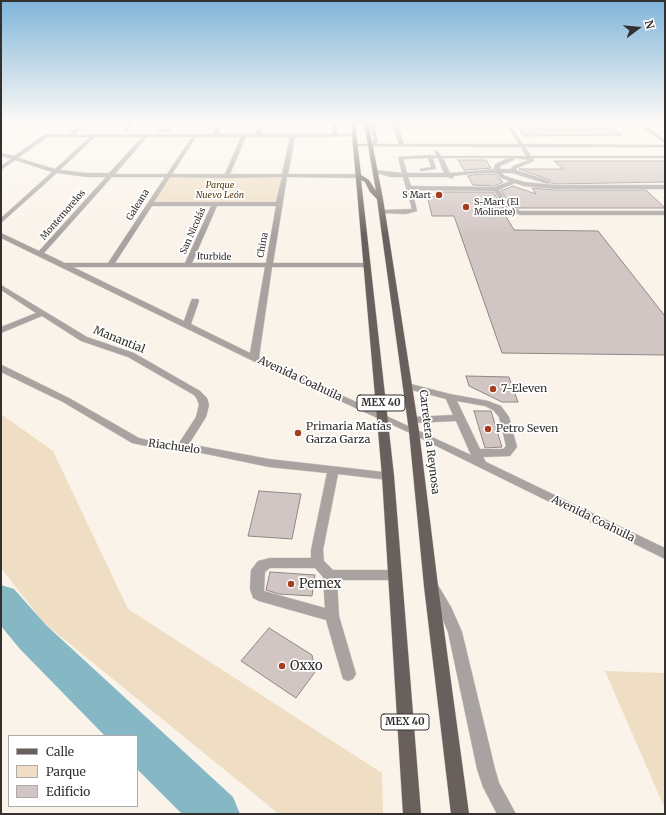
<!DOCTYPE html>
<meta charset="utf-8">
<style>
body{margin:0}
#map{position:relative;width:666px;height:815px;overflow:hidden;background:#faf3ea;font-family:Merriweather,serif}
canvas{display:block}
.frame{position:absolute;inset:0;border:2px solid #33302d;pointer-events:none}
.legend{position:absolute;left:8px;top:735px;width:130px;height:72px;box-sizing:border-box;background:#fff;border:1px solid #adacab;margin:0;padding:5px 7px;list-style:none;font-size:12px;color:#33302d}
.legend li{display:flex;align-items:center;gap:8px;height:20px}
.legend b{width:20px;border:1px solid #adacab}
.north{position:absolute;left:618px;top:8px;width:40px;height:40px;-webkit-text-stroke:3px #fff;paint-order:stroke;rotate:74deg;font-size:11px;font-weight:700;line-height:16px;text-align:center;color:#33302d}
.north::after{content:'';display:block;margin:auto;width:14px;height:18px;background:#33302d;clip-path:polygon(50% 0,100% 100%,50% 72%,0 100%)}
</style>
<div id="map">
<canvas width="666" height="815"></canvas>
<div class="frame"></div>
<ul class="legend">
<li><b style="height:5px;background:#69605d"></b>Calle</li>
<li><b style="height:11px;background:#efdec4"></b>Parque</li>
<li><b style="height:11px;background:#d2c6c4"></b>Edificio</li>
</ul>
<div class="north">N</div>
</div>
<script>
const c = document.querySelector('canvas').getContext('2d');
c.lineJoin = 'round';
function fill(path, color) {
  c.fillStyle = color;
  c.fill(path, 'evenodd');
}
function shape(rows) {
  const path = new Path2D();
  for (const r of rows) {
    path.moveTo(r[0], r[1]);
    for (let i = 2; i < r.length; i += 2) path.lineTo(r[i], r[i + 1]);
  }
  return path;
}
function stroke(path, color, width, dash) {
  c.strokeStyle = color;
  c.lineWidth = width;
  c.lineCap = dash ? 'butt' : 'round';
  c.setLineDash(dash || []);
  c.stroke(path);
}
function write(font, color, halo, rows, align = 'center') {
  c.font = font + ' Merriweather,serif';
  c.lineWidth = 3.5;
  c.setLineDash([]);
  c.textBaseline = 'middle';
  c.strokeStyle = halo;
  c.fillStyle = color;
  for (const [text, x, y, turn = 0] of rows) {
    c.save();
    c.translate(x, y);
    c.rotate((+turn || 0) * Math.PI / 180);
    c.textAlign = isNaN(turn) ? turn : align;
    if (halo) c.strokeText(text, 0, 0);
    c.fillText(text, 0, 0);
    c.restore();
  }
}
fill(shape([
 [166,176,285,176,279,204,150,204],
 [1,414,53,451,128,609,382,773,383,814,279,814,44,623,1,568],
 [605,671,665,673,665,809]
]), '#efdec4');
fill(shape([
 [1,585,14,589,46,625,233,797,240,814,182,814,137,769,137,736,105,736,20,649,1,626,1,585]
]), '#85b7c4');
const building = shape([
 [514,122,603,122,622,135,524,136,514,122],
 [458,160,486,160,491,168,464,170,458,160],
 [554,161,665,161,665,182,555,184,551,183,550,180,519,169,563,169,554,161],
 [480,174,495,174,503,182,495,186,473,185,468,176,480,174],
 [513,186,536,194,532,188,555,190,646,190,665,208,517,208,512,206,501,191,513,186],
 [443,192,493,192,504,208,501,208,514,230,598,231,665,316,665,355,502,353,454,216,432,216,428,199,443,192],
 [466,376,509,377,518,402,502,402,469,386,466,376],
 [474,411,491,411,502,447,485,448,474,411],
 [259,491,301,494,292,539,248,536,259,491],
 [270,572,315,575,312,596,279,594,266,590,270,572],
 [269,628,312,655,315,672,296,698,241,661,269,628]
]);
fill(building, '#d2c6c4');
stroke(building, '#918684', 1);
const minor = shape([
 [83,122,88,122,74,135,213,134,219,122,223,122,218,134,256,134,260,122,264,122,261,134,333,134,332,122,336,122,337,134,357,134,355,136,295,137,288,174,359,174,362,176,359,178,287,177,273,263,366,263,370,265,366,267,272,267,259,357,471,455,456,421,412,423,407,420,412,417,453,415,446,399,404,388,402,386,407,383,450,394,488,401,501,406,509,417,517,447,510,456,483,457,486,462,665,548,665,559,410,433,251,360,1,238,1,233,39,251,106,177,87,177,57,173,1,223,1,218,52,172,15,160,1,170,1,166,11,159,1,156,1,153,14,156,44,135,69,135,83,122],
 [47,137,90,137,55,169,18,158,47,137],
 [95,137,142,137,109,173,87,173,60,170,95,137],
 [147,137,192,137,167,174,115,174,147,137],
 [196,137,241,137,225,174,172,174,196,137],
 [246,137,290,137,282,174,230,174,246,137],
 [112,177,165,177,108,263,65,263,44,253,112,177],
 [170,177,227,178,282,177,276,202,154,202,170,177],
 [152,206,211,206,185,263,115,263,152,206],
 [217,206,276,206,266,263,192,263,217,206],
 [73,267,265,267,250,353,191,324,199,301,198,299,192,299,191,301,184,321,73,267],
 [457,401,485,406,493,410,499,417,506,446,503,449,480,449,457,401],
 [130,122,135,122,128,131,124,131,130,122],
 [172,122,177,122,169,131,158,132,156,131,166,129,172,122],
 [364,122,508,122,523,144,665,145,665,147,525,147,531,156,665,156,665,158,533,158,534,161,517,168,516,170,550,181,550,183,548,184,512,173,502,173,505,176,524,182,555,185,665,185,665,189,555,189,523,186,515,183,499,190,511,207,521,211,665,211,665,215,520,215,507,209,494,191,412,190,417,211,406,214,380,213,379,212,382,210,412,209,403,177,391,177,373,172,376,170,402,173,398,157,429,155,436,156,435,151,437,150,441,156,526,156,521,147,354,146,356,144,368,144,374,141,370,123,364,122],
 [374,123,392,124,399,144,376,144,378,142,374,123],
 [397,124,506,125,519,144,404,144,397,124],
 [428,158,431,167,420,169,420,171,436,169,433,158,438,158,444,173,407,173,403,159,428,158],
 [443,158,509,158,495,164,494,169,450,173,443,158],
 [514,158,529,160,513,166,511,169,500,169,500,166,514,160,514,158],
 [480,173,496,173,501,178,510,181,495,187,411,186,408,177,448,177,452,179,454,176,480,173],
 [635,122,640,122,665,140,665,143,635,122],
 [1,285,87,337,134,353,200,391,207,398,209,405,206,417,189,444,269,459,392,473,394,476,392,479,388,480,338,474,323,550,324,561,333,570,395,570,400,571,402,575,400,579,395,580,337,580,339,616,356,674,353,679,348,681,343,679,326,620,259,601,253,598,250,589,251,570,258,561,270,558,311,558,311,550,327,473,269,467,182,449,160,449,132,443,63,402,1,372,1,365,4,366,69,398,139,438,160,443,179,443,196,417,199,405,197,399,194,395,128,357,81,341,42,316,1,333,1,327,36,313,1,290,1,285],
 [270,568,315,568,323,577,325,608,264,591,265,572,270,568],
 [433,583,438,585,451,607,462,632,495,769,499,783,516,814,497,814,483,787,477,769,448,632,440,613,426,589,428,585,433,583]
]);
const major = shape([
 [351,122,355,122,361,175,369,180,376,191,364,122,368,122,383,199,419,431,438,586,469,814,451,814,424,586,409,431,377,199,370,192,365,182,361,180,394,476,421,814,403,814,382,476,351,122]
]);
stroke(minor, '#d6d0c8', 1);
stroke(major, '#d6d0c8', 1);
fill(minor, '#a8a3a1');
fill(major, '#69605d');
const sky = c.createLinearGradient(0, 0, 0, 236);
sky.addColorStop(0, '#80b5da');
sky.addColorStop(0.52, '#fdfaf6');
sky.addColorStop(1, '#fdfaf600');
c.fillStyle = sky;
c.fillRect(0, 0, 666, 236);
for (const [x, y, r, color] of [
 [439,195,4,"#a53e1c"],
 [466,207,4,"#a53e1c"],
 [493,389,4,"#a53e1c"],
 [488,429,4,"#a53e1c"],
 [298,433,4,"#a53e1c"],
 [291,584,4,"#a53e1c"],
 [282,666,4,"#a53e1c"]
]) {
  const dot = new Path2D();
  dot.arc(x, y, r, 0, 2 * Math.PI);
  c.fillStyle = color;
  c.fill(dot);
  stroke(dot, '#fff', 1.5);
}
write('italic 9px', '#563c10', '#fff', [
 ["Parque",220,185],
 ["Nuevo León",220,195]
]);
write('9px', '#33302d', '#fff', [
 ["S Mart",431,195],
 ["S-Mart (El",474,202,"left"],
 ["Molinete)",474,212,"left"]
], 'right');
write('9px', '#33302d', '#fff', [
 ["Galeana",138,205,-58],
 ["Montemorelos",63,215,-49],
 ["San Nicolás",193,231,-66],
 ["China",263,245,-80],
 ["Iturbide",214,257,1]
]);
for (const [x, y, w] of [
 [381,403,48],
 [405,722,48]
]) {
  const box = new Path2D();
  box.roundRect(x - w / 2, y - 8, w, 16, 3);
  c.fillStyle = '#fff';
  c.fill(box);
  stroke(box, '#33302d', 1);
}
write('bold 10px', '#33302d', null, [
 ["MEX 40",381,403],
 ["MEX 40",405,722]
]);
write('11px', '#33302d', '#fff', [
 ["Manantial",119,340,22],
 ["Avenida Coahuila",300,379,25],
 ["Carretera a Reynosa",429,442,83],
 ["Riachuelo",174,447,8],
 ["Avenida Coahuila",593,519,26]
]);
write('11px', '#33302d', '#fff', [
 ["7-Eleven",501,389],
 ["Primaria Matías",306,427],
 ["Garza Garza",306,440],
 ["Petro Seven",496,429]
], 'left');
write('13px', '#33302d', '#fff', [
 ["Pemex",299,584],
 ["Oxxo",290,666]
], 'left');
</script>
